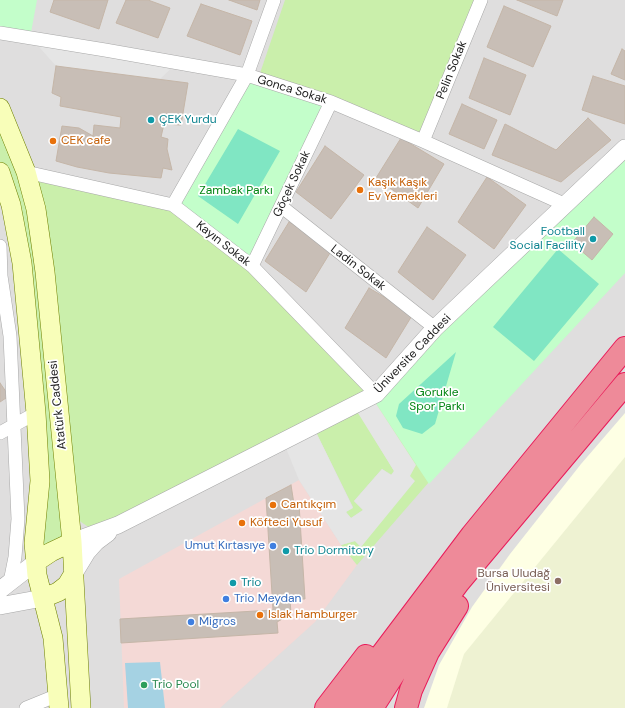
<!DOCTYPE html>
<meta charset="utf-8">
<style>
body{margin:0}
canvas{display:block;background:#f2efe8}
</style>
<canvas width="625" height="708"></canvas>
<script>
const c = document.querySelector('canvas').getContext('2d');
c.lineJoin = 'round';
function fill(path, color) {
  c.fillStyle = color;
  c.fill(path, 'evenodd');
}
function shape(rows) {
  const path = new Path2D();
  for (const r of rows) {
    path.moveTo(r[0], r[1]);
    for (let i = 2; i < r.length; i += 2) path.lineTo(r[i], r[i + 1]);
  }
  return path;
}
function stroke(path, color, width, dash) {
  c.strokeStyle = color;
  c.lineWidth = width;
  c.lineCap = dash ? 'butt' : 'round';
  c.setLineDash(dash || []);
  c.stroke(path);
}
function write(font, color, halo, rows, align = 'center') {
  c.font = font + ' "DM Sans",sans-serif';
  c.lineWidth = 3.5;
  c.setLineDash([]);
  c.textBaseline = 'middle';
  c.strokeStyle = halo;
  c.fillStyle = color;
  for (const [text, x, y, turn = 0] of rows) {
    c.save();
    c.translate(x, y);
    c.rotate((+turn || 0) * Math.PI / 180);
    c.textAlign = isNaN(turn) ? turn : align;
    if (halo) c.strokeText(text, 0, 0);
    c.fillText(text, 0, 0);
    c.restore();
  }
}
fill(shape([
 [0,0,625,0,625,624,582,708,0,708]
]), '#dfdede');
fill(shape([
 [299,480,341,545,357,565,315,622,220,708,124,708,119,579]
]), '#f4d9d6');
fill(shape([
 [625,413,625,708,424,708,439,665,472,607,510,554,581,464]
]), '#feffe4');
fill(shape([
 [625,457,625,708,447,708,464,654]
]), '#eef2d2');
fill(shape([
 [285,0,481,0,423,141,258,79],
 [0,108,26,172,173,205,252,266,370,388,534,361,357,565,341,545,355,541,361,547,410,476,354,405,394,471,392,475,382,469,354,501,363,510,351,518,346,512,353,507,313,426,93,530,78,520,72,537,38,553,36,413,0,172]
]), '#caefab');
fill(shape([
 [0,0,37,0,30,38,0,33],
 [247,75,331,102,252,266,173,205],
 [625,148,625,273,429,484,371,396]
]), '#c3feca');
fill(shape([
 [238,129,280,151,238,224,198,196],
 [558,249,599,284,534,361,493,327],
 [456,352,435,424,422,434,403,428,396,416,399,404]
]), '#80e6c3');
fill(shape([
 [31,38,177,63,159,80,56,66],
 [371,396,416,465,410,476,415,481,361,547,355,541,341,545,299,480,283,441,313,426,353,508,346,512,351,518,363,510,354,501,382,469,391,475,394,471,353,405]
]), '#e5e5e5');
fill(shape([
 [160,662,165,708,128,708,125,663]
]), '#a5d2e3');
const building = shape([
 [54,0,108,0,99,29,50,12,54,0],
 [126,0,148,0,170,8,158,38,116,23,126,0],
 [229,0,260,0,257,10,229,0],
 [517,0,563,0,557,16,517,0],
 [201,4,252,21,240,55,187,36,201,4],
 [504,6,551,26,533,67,487,47,504,6],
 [622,49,625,51,625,80,611,74,622,49],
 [484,58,526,75,510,115,469,98,484,58],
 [56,66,188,83,181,125,164,124,161,137,168,139,167,149,172,170,163,168,161,178,109,173,77,167,56,161,62,126,79,128,93,136,94,125,120,128,121,117,60,106,61,97,52,93,56,66],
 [593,76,625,86,625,124,582,110,593,76],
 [462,104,497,120,484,149,449,134,462,104],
 [588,118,611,140,561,182,492,155,505,124,556,150,588,118],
 [401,138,444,164,418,208,376,178,401,138],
 [325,146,364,175,331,219,296,192,325,146],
 [487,177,526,205,494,249,458,222,487,177],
 [594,217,613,234,592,260,572,243,594,217],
 [289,222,333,248,306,292,265,261,289,222],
 [427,227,466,255,433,300,398,272,427,227],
 [369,288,413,314,386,358,345,328,369,288],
 [0,383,9,396,0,402,0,383],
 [291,485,294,504,299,504,305,599,290,599,291,614,277,622,278,633,121,643,120,619,273,610,266,498,291,485]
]);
fill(building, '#c8beb6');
stroke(building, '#c5b6a8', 1);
const minor = shape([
 [0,33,105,50,247,75,331,102,423,141,566,205],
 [423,141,481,0],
 [26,172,173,205,252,266,376,394],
 [173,205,247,75,274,0],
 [282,207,435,328],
 [0,246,1,276,10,336,18,519,15,557,10,582],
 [252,266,331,102],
 [0,433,36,413],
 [26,708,58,695]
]);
const tertiary = shape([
 [72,542,118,525,376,394,435,328,625,148],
 [73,575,87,552,96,542,108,533],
 [0,590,36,562],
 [0,606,43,598]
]);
const secondary = shape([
 [0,108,26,172,36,209,45,272,72,542,81,708],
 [0,172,11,205,22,263,36,413,40,481,34,543,37,575,53,638,59,708],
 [36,562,51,552,72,542],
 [43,598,58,592,67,585,73,575]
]);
const motorway = shape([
 [326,708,366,656],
 [348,708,383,653,472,535,625,348],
 [372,708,415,641,458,583,625,384],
 [406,708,411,690,428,652,457,606]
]);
stroke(minor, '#a8a8a8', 14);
stroke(tertiary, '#a8a8a8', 18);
stroke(secondary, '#6e8100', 20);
stroke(motorway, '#e91c5a', 24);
stroke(minor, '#fff', 13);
stroke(tertiary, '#fff', 17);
stroke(secondary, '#f8feb9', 19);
stroke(motorway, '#ee8a99', 22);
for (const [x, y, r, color] of [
 [151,120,4,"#0f9aa8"],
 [53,141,4,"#e8710a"],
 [360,190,4,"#e8710a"],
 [593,239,4,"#0f9aa8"],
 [273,505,4,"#e8710a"],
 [242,523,4,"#e8710a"],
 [273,546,4,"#3f7fe0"],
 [286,551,4,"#0f9aa8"],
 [558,581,4,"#8d6e63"],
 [233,583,4,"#0f9aa8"],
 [226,599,4,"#3f7fe0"],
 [260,615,4,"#e8710a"],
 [191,622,4,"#3f7fe0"],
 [144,685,4,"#2e9e5b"]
]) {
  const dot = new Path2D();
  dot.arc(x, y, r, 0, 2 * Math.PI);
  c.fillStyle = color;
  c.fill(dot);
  stroke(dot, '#fff', 1.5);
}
write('12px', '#212121', '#fff', [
 ["Pelin Sokak",452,70,-68],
 ["Gonca Sokak",292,90,17],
 ["Göçek Sokak",292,184,-65],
 ["Kayın Sokak",223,244,38],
 ["Ladin Sokak",358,268,38],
 ["Üniversite Caddesi",413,354,-46],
 ["Atatürk Caddesi",58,405,-96]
]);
write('12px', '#0d838f', '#fff', [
 ["ÇEK Yurdu",159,120],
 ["Football",585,232,"right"],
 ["Social Facility",585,246,"right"],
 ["Trio Dormitory",294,551],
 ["Trio",241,583]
], 'left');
write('12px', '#c56008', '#fff', [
 ["CEK cafe",61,141],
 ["Kaşık Kaşık",368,183],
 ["Ev Yemekleri",368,197],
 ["Cantıkçım",281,505],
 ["Köfteci Yusuf",250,523],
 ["Islak Hamburger",268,615]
], 'left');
write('12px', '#048614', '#fff', [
 ["Zambak Parkı",236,191],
 ["Gorukle",437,393],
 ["Spor Parkı",437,407]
]);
write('12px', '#366cbe', '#fff', [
 ["Umut Kırtasıye",265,546,"right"],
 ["Trio Meydan",234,599],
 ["Migros",199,622]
], 'left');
write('12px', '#785e54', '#fff', [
 ["Bursa Uludağ",550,574],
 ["Üniversitesi",550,588]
], 'right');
write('12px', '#27864d', '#fff', [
 ["Trio Pool",152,685]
], 'left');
</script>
